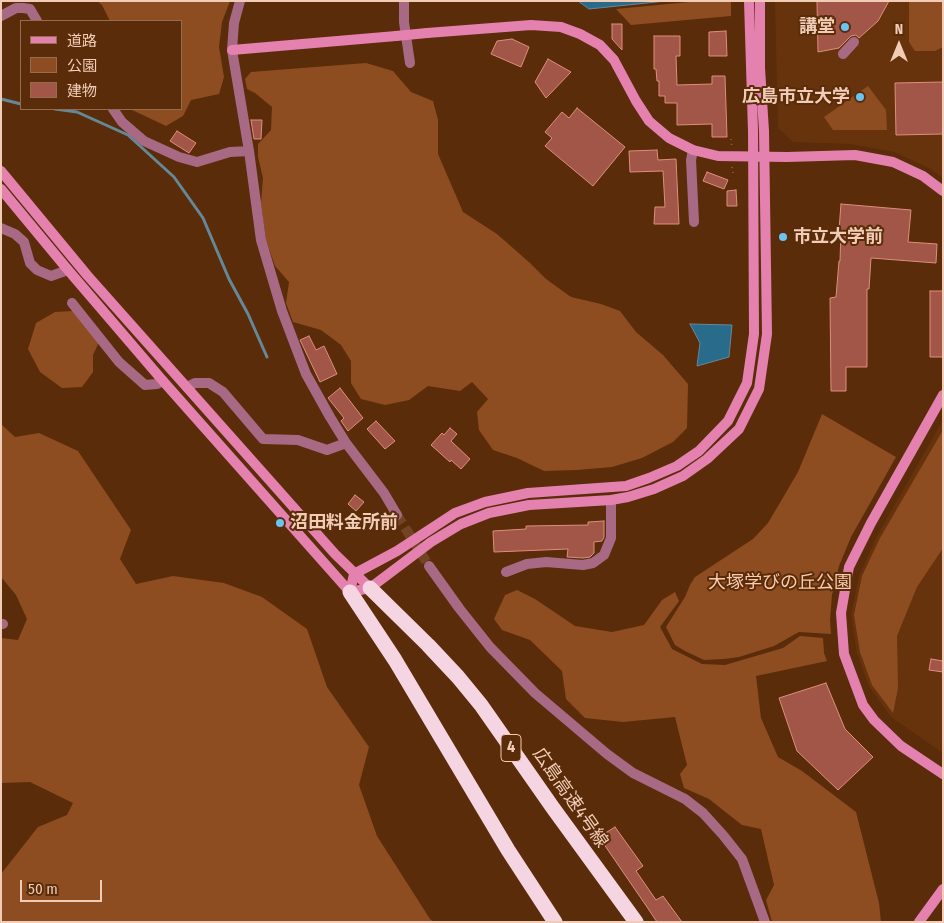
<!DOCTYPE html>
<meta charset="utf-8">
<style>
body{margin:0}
#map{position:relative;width:944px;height:923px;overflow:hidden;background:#5a2c09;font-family:"Fira Sans Condensed","Noto Sans JP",sans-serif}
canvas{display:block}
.frame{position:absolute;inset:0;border:2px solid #f1ccb7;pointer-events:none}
.legend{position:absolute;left:20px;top:20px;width:162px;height:90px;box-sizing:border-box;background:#5a2c09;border:1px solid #966c4f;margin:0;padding:6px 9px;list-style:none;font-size:15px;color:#f1ccb7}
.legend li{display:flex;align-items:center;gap:10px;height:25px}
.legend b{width:25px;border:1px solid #966c4f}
.north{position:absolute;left:874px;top:20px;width:50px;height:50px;-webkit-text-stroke:4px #5a2c09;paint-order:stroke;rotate:0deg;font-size:14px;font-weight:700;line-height:20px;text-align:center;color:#f1ccb7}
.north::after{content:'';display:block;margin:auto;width:18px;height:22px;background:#f1ccb7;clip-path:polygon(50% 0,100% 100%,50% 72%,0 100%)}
.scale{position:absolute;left:20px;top:880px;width:82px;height:22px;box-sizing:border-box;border:2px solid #f1ccb7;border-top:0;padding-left:6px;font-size:15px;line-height:18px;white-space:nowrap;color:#f1ccb7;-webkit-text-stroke:4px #5a2c09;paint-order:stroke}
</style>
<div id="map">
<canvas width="944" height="923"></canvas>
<div class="frame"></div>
<ul class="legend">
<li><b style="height:6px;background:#e581af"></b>道路</li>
<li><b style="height:14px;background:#8e4d21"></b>公園</li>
<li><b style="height:14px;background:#a15648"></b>建物</li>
</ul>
<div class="north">N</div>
<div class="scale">50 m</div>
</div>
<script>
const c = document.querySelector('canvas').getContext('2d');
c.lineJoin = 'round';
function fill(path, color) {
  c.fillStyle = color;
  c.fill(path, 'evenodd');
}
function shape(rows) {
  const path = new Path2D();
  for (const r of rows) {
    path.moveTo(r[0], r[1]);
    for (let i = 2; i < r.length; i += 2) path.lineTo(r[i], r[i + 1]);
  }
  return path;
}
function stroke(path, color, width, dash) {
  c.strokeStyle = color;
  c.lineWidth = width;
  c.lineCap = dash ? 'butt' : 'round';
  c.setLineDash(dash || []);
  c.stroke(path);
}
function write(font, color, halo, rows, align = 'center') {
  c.font = font + ' "Fira Sans Condensed","Noto Sans JP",sans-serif';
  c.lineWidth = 4;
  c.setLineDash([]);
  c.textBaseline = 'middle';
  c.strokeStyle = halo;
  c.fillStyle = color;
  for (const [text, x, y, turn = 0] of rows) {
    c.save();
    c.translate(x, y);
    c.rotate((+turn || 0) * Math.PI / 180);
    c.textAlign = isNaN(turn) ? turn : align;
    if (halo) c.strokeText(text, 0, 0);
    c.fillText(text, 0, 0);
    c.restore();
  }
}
fill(shape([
 [775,1,943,1,943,178,929,168,894,152,850,144,793,142,778,128],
 [943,420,943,753,891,717,869,686,857,653,851,615,859,576,877,536]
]), '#67330c');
fill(shape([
 [97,1,230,1,222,22,219,47,224,77,219,94,191,100,183,116,166,126,130,109,181,109,181,21,110,21,102,5],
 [700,1,731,1,731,16,631,25,616,9],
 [909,1,943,1,943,47,935,51,915,51,909,42],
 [366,63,393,71,411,92,433,101,438,120,438,154,463,212,497,234,530,263,546,279,571,297,601,304,620,311,636,332,663,355,688,384,687,428,673,442,642,458,612,467,577,470,544,471,517,458,493,450,479,430,477,412,488,399,472,382,460,391,428,386,409,400,385,405,361,399,351,383,351,361,341,345,321,330,293,322,286,303,289,282,275,266,266,240,261,203,263,178,258,157,258,144,271,130,272,107,255,93,247,89,245,79,251,72],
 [868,86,886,110,887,130,833,130,824,117],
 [73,311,99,342,93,355,93,372,82,387,62,388,40,372,28,349,36,323,55,312],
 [822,414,896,457,851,537,839,566,832,595,830,620,831,634,799,632,774,646,739,657,724,659,704,660,685,651,675,645,666,627,685,597,690,585,695,577,753,539,768,523,798,472],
 [1,424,15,437,39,433,78,451,131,530,120,559,136,584,173,576,224,583,262,597,307,629,327,687,369,747,359,785,377,836,430,919,434,922,1,922,1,874,38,827,67,815,73,803,30,782,1,783,1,638,18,640,27,619,16,595,1,577],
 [943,430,943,548,917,587,897,636,898,688,893,713,872,685,860,652,854,615,862,576,880,538],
 [517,590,535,599,575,626,612,632,644,625,662,600,675,592,679,601,660,627,672,649,702,664,725,665,783,648,800,636,823,638,824,653,827,661,756,676,761,718,778,757,802,771,856,812,879,903,881,922,772,922,766,900,774,885,761,829,742,825,709,799,684,788,680,774,687,765,675,717,623,722,585,718,566,699,562,671,530,640,502,630,494,619,505,595]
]), '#8e4d21');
const water = shape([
 [578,1,666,1,589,9,578,1],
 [690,324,732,325,729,357,697,366,700,343,690,324]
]);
fill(water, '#296b8a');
stroke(water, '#658898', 1);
stroke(shape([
 [1,99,21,104],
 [55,109,77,112,128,135,174,177,203,218,229,279,248,314,267,357]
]), '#658898', 3);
const building = shape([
 [817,1,889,1,878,21,859,38,856,35,851,36,839,48,818,52,817,1],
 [612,24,622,24,622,50,612,39,612,24],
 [726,31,727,56,709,56,709,32,726,31],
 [654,36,680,36,680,56,676,56,677,85,712,84,712,76,725,76,727,137,712,137,712,124,677,125,677,103,665,103,665,96,659,96,659,81,657,81,656,69,654,69,654,36],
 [512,39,529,47,521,67,491,54,497,41,512,39],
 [548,59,571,72,546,98,535,82,548,59],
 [943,82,943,134,896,135,895,83,943,82],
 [577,108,625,147,593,186,545,146,552,138,545,132,562,112,569,118,577,108],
 [251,120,262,120,261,139,254,139,251,120],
 [177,131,196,143,189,153,170,141,177,131],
 [657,150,658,160,676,159,679,224,654,224,655,207,665,207,663,171,630,172,629,151,657,150],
 [707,172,728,180,724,189,703,181,707,172],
 [736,190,737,206,727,206,727,191,736,190],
 [841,204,911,210,908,242,937,244,936,263,871,258,869,289,867,289,867,367,846,367,846,391,831,391,830,298,836,297,839,261,840,261,841,230,839,230,841,204],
 [930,291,943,291,943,357,930,357,930,291],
 [309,336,316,350,324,346,337,374,320,382,300,340,309,336],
 [340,388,363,418,348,431,341,421,344,418,328,398,340,388],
 [376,421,395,441,385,449,367,429,376,421],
 [450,428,457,434,451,441,470,459,461,469,451,460,450,462,431,445,442,433,444,435,450,428],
 [355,495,364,502,356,511,348,504,355,495],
 [604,521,604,537,602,541,594,542,594,553,590,557,583,558,567,557,568,549,494,552,493,531,526,529,526,526,588,525,588,522,604,521],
 [931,659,943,661,943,672,929,670,931,659],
 [826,683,845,729,873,757,838,790,797,751,779,698,826,683],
 [615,827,643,866,636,871,656,900,663,896,682,922,657,922,647,907,599,837,615,827]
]);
fill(building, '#a15648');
stroke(building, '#de8e7e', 1);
stroke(shape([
 [397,515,429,566]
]), '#714423', 10, [10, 5]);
stroke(shape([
 [731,139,732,147],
 [732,167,733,173]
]), '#895e3f', 2, [1, 4]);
stroke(shape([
 [240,1,234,23,232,50,249,151,261,240,282,311,306,374,330,417,346,443,384,493,397,515],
 [404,1,404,22,410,63],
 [1,16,16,8,23,8,30,9,37,21],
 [843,54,854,42],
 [113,109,122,122,144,141,179,157,197,162,230,152,249,151],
 [693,150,691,160,694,222],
 [1,228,15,234,24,242,30,263,37,270,51,276,68,270],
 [72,303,119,362,145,385,157,384,163,381],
 [187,387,195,383,209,383,223,392,263,439,298,440,327,450,346,443],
 [429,566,459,608,490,647,535,693,607,754,633,773,685,799,703,813,723,835,742,859,765,922],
 [506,572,527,564,546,562,583,565,593,563,604,555,611,538,611,500],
 [1,624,3,624]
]), '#a86985', 10);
stroke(shape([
 [427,33,531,25,561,27,580,34,600,45,614,60,636,101,649,121,669,138,693,150,718,156,787,157,855,155,893,162,923,176,943,191],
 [232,50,396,36],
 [1,171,87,275,335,554,370,588],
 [1,189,68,270,163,381,350,592],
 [943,395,871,523,849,567,841,613,844,654,863,705,874,720,901,746,943,774],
 [350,592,370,588,431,542,461,524,489,513,529,505,611,500,628,497,654,489,683,476,707,459,739,429,759,389,767,334,764,131,760,68,760,1],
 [350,592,354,574,397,551,455,513,485,502,528,493,626,486,649,478,677,466,699,451,728,421,747,383,754,334,753,131,749,1],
 [919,922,943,889]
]), '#e581af', 10);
stroke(shape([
 [370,588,428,645,458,677,481,705,553,808,636,922],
 [350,592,395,660,508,850,555,922]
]), '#f5d5e2', 15);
stroke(shape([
 [396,36,427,33]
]), '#e581af', 10);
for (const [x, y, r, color] of [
 [845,27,5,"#69c4f1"],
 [860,97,5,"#69c4f1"],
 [783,237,5,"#69c4f1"],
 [280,523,5,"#69c4f1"]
]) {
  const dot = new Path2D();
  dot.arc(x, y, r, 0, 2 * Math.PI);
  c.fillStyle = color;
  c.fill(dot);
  stroke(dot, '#5a2c09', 2);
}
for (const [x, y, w] of [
 [511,748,20]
]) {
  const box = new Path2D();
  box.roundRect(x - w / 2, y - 13.5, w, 27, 4);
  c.fillStyle = '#5a2c09';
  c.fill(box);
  stroke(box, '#f1ccb7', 1);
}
write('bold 16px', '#f1ccb7', null, [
 ["4",511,748]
]);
write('bold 18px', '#f1ccb7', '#5a2c09', [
 ["講堂",835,27],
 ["広島市立大学",850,97],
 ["市立大学前",793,237,"left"],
 ["沼田料金所前",290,523,"left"]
], 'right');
write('18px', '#facbae', '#5a2c09', [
 ["大塚学びの丘公園",780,583]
]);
write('18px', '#f1ccb7', '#5a2c09', [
 ["広島高速4号線",570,798,55]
]);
</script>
